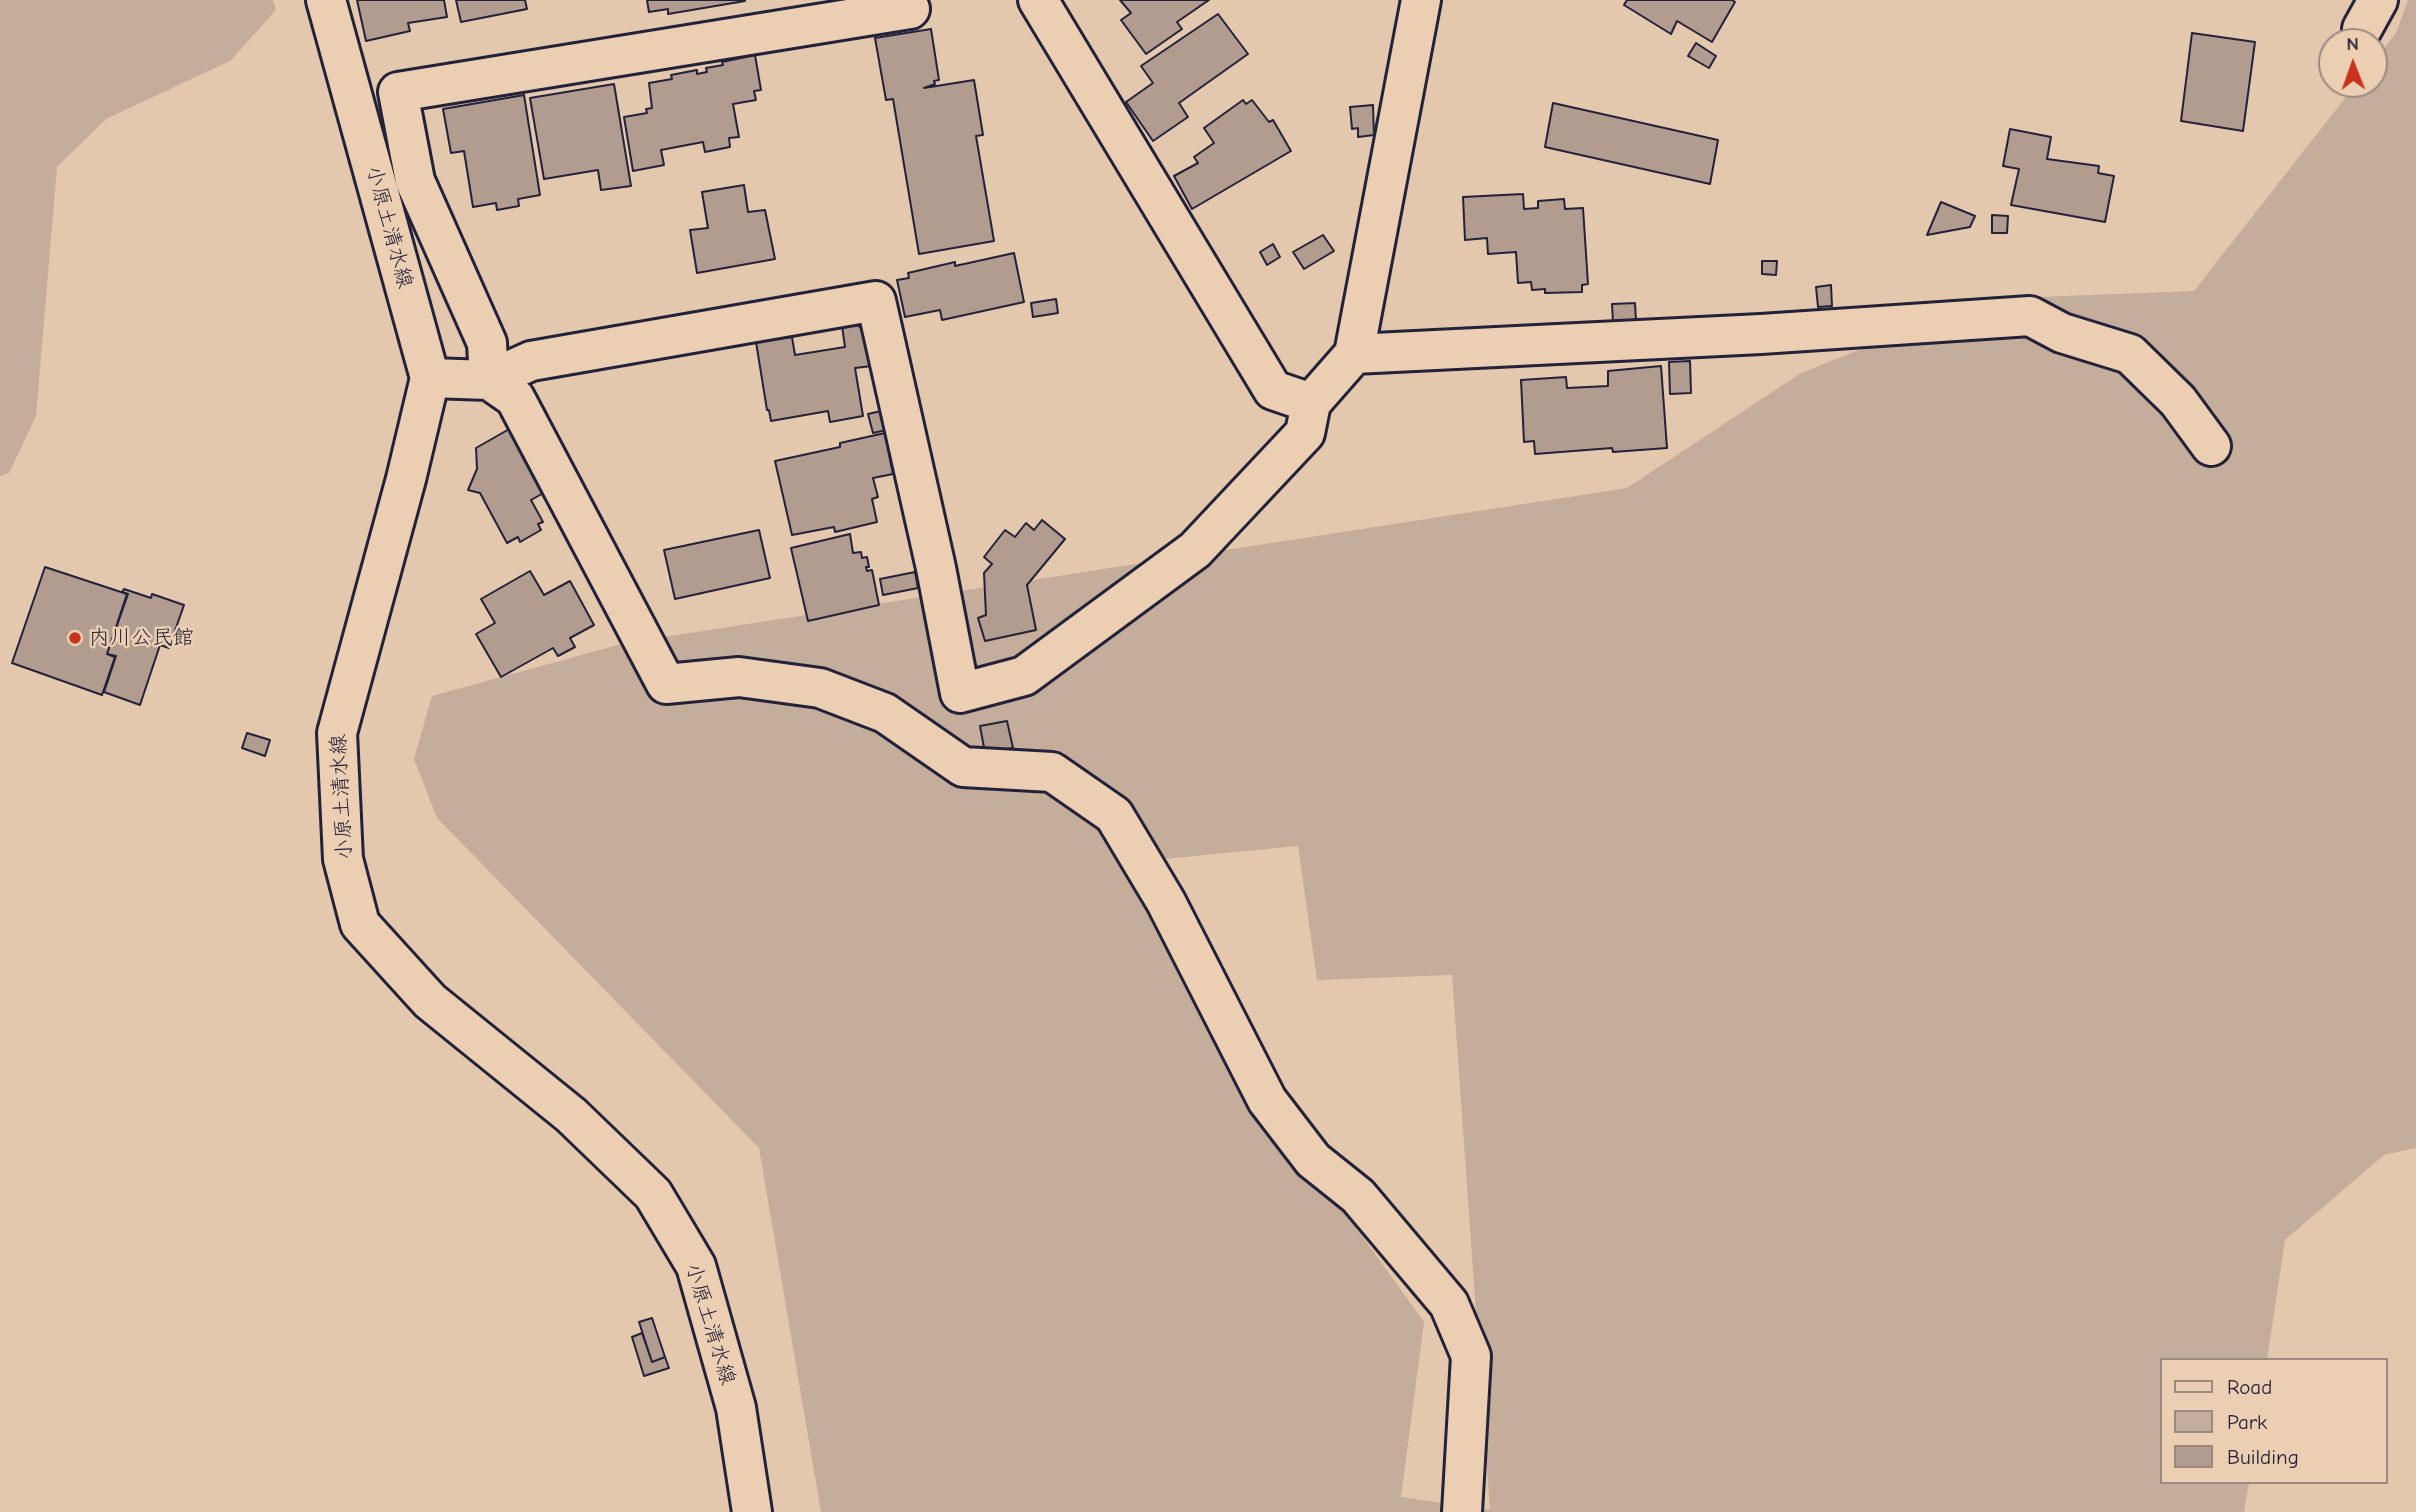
<!DOCTYPE html>
<meta charset="utf-8">
<style>
body{margin:0}
#map{position:relative;width:2416px;height:1512px;overflow:hidden;background:#e4c8ad;font-family:"Comic Neue",sans-serif}
canvas{display:block}
.legend{position:absolute;left:2160px;top:1358px;width:228px;height:126px;box-sizing:border-box;background:#eccfb2;border:2px solid #9b8a82;margin:0;padding:9px 12px;list-style:none;font-size:21px;color:#22223b}
.legend li{display:flex;align-items:center;gap:14px;height:35px}
.legend b{width:35px;border:2px solid #9b8a82}
.north{position:absolute;left:2318px;top:28px;width:70px;height:70px;box-sizing:border-box;background:#eccfb2;border:2px solid #9b8a82;border-radius:50%;rotate:359deg;font-size:19px;font-weight:700;line-height:28px;text-align:center;color:#22223b}
.north::after{content:'';display:block;margin:auto;width:24px;height:32px;background:#c8321e;clip-path:polygon(50% 0,100% 100%,50% 72%,0 100%)}
</style>
<div id="map">
<canvas width="2416" height="1512"></canvas>
<ul class="legend">
<li><b style="height:9px;background:#eccfb2"></b>Road</li>
<li><b style="height:19px;background:#c4ad9a"></b>Park</li>
<li><b style="height:19px;background:#b19c8f"></b>Building</li>
</ul>
<div class="north">N</div>
</div>
<script>
const c = document.querySelector('canvas').getContext('2d');
c.lineJoin = 'round';
function fill(path, color) {
  c.fillStyle = color;
  c.fill(path, 'evenodd');
}
function shape(rows) {
  const path = new Path2D();
  for (const r of rows) {
    path.moveTo(r[0], r[1]);
    for (let i = 2; i < r.length; i += 2) path.lineTo(r[i], r[i + 1]);
  }
  return path;
}
function stroke(path, color, width, dash) {
  c.strokeStyle = color;
  c.lineWidth = width;
  c.lineCap = dash ? 'butt' : 'round';
  c.setLineDash(dash || []);
  c.stroke(path);
}
function write(font, color, halo, rows, align = 'center') {
  c.font = font + ' "Comic Neue","Klee One",sans-serif';
  c.lineWidth = 5;
  c.setLineDash([]);
  c.textBaseline = 'middle';
  c.strokeStyle = halo;
  c.fillStyle = color;
  for (const [text, x, y, turn = 0] of rows) {
    c.save();
    c.translate(x, y);
    c.rotate((+turn || 0) * Math.PI / 180);
    c.textAlign = isNaN(turn) ? turn : align;
    if (halo) c.strokeText(text, 0, 0);
    c.fillText(text, 0, 0);
    c.restore();
  }
}
fill(shape([
 [0,0,273,0,276,10,230,61,106,119,57,167,36,416,9,473,0,476],
 [2408,0,2416,0,2416,1148,2384,1155,2285,1240,2267,1360,2162,1360,2162,1482,2249,1482,2244,1512,821,1512,759,1148,437,818,414,759,432,696,625,643,1627,488,1801,373,1987,299,2194,291,2356,84,2374,84,2374,61,2396,33],
 [1298,846,1317,980,1452,975,1490,1510,1401,1497,1424,1322,1307,1159,1143,861]
]), '#c4ad9a');
const building = shape([
 [357,0,444,0,447,17,408,23,410,31,366,41,357,0],
 [456,0,525,0,527,9,461,22,456,0],
 [647,0,745,0,745,1,668,14,668,9,649,12,647,0],
 [1120,0,1209,0,1177,22,1182,29,1146,54,1121,20,1131,13,1120,0],
 [1627,0,1732,0,1735,2,1712,42,1677,21,1671,34,1624,5,1627,0],
 [1218,14,1248,54,1179,103,1188,117,1153,141,1126,102,1153,83,1141,66,1218,14],
 [931,29,939,80,934,81,935,84,924,88,974,80,983,135,976,136,994,241,919,254,893,99,886,100,875,38,931,29],
 [2192,33,2255,42,2243,131,2181,121,2192,33],
 [1696,43,1716,56,1709,68,1688,56,1696,43],
 [755,55,761,90,754,91,756,100,733,104,739,137,729,138,730,147,705,152,703,142,661,150,664,165,633,171,624,117,647,113,646,109,652,108,649,83,672,79,671,75,697,70,697,74,707,72,706,68,723,65,722,62,755,55],
 [614,84,631,186,601,190,598,170,544,179,530,98,614,84],
 [524,95,540,195,518,199,519,206,497,210,496,203,473,207,464,151,451,153,443,109,524,95],
 [1243,100,1246,104,1252,100,1269,122,1273,120,1291,151,1192,209,1174,176,1198,163,1194,157,1214,143,1204,128,1243,100],
 [1553,103,1718,140,1710,184,1545,147,1553,103],
 [1373,105,1374,135,1358,137,1358,128,1352,129,1350,107,1373,105],
 [2010,129,2051,137,2047,159,2099,166,2098,173,2114,176,2105,222,2011,205,2019,169,2003,166,2010,129],
 [744,185,748,212,765,210,775,259,697,273,690,230,708,228,702,192,744,185],
 [1523,194,1524,209,1538,208,1538,201,1564,199,1565,209,1583,208,1588,284,1582,285,1582,292,1545,293,1545,289,1532,290,1531,282,1518,283,1516,252,1488,254,1487,238,1465,240,1463,197,1523,194],
 [1941,202,1975,216,1970,227,1927,235,1941,202],
 [1992,215,2008,216,2007,233,1992,233,1992,215],
 [1323,235,1334,251,1304,269,1293,252,1323,235],
 [1273,244,1280,257,1267,265,1260,252,1273,244],
 [1014,253,1024,302,942,320,940,310,905,317,897,280,909,278,908,273,955,262,955,266,1014,253],
 [1762,261,1777,261,1776,275,1762,274,1762,261],
 [1831,285,1832,306,1818,307,1816,287,1831,285],
 [1056,299,1058,313,1033,317,1031,303,1056,299],
 [1635,303,1636,321,1613,322,1612,304,1635,303],
 [847,318,864,330,872,366,855,368,863,416,830,422,828,411,771,421,769,410,767,410,756,342,792,337,795,355,845,347,841,319,847,318],
 [1690,361,1691,393,1670,394,1669,362,1690,361],
 [1661,366,1667,448,1613,452,1612,448,1535,454,1534,441,1524,442,1521,380,1566,377,1567,388,1608,386,1608,371,1661,366],
 [881,411,886,430,873,433,868,414,881,411],
 [511,428,547,491,531,500,543,522,538,524,541,530,520,542,518,537,507,543,480,493,468,490,477,469,476,448,511,428],
 [885,433,893,474,873,478,878,497,872,499,877,522,835,532,834,527,792,535,775,461,840,447,840,443,885,433],
 [1042,520,1065,539,1027,585,1036,630,985,641,978,618,986,615,984,573,992,564,984,557,1005,530,1015,537,1026,523,1034,530,1042,520],
 [759,530,770,578,675,599,664,550,759,530],
 [850,534,853,553,861,552,862,558,867,557,869,567,866,567,867,571,872,570,879,605,808,621,791,548,850,534],
 [45,567,127,594,107,654,115,657,102,695,12,663,45,567],
 [530,571,544,595,570,581,594,625,570,638,575,647,558,656,553,648,501,677,476,634,495,623,481,599,530,571],
 [915,572,918,588,883,595,880,579,915,572],
 [124,589,151,598,152,594,184,605,169,648,160,645,140,705,104,692,116,656,107,654,128,594,122,592,124,589],
 [1007,721,1013,748,985,753,980,726,1007,721],
 [247,733,270,740,265,756,242,748,247,733],
 [652,1318,665,1357,652,1362,639,1322,652,1318],
 [642,1333,652,1362,665,1357,669,1368,644,1376,632,1337,642,1333]
]);
fill(building, '#b19c8f');
stroke(building, '#22223b', 2);
const minor = shape([
 [1038,0,1273,390,1311,403],
 [2362,29,2378,0],
 [1354,354,1421,0],
 [430,378,489,380,487,343,415,181,398,92,910,9,904,0],
 [489,380,531,361,876,301,936,568,960,693,1024,676,1195,550,1305,433,1311,403,1354,354,1761,334,2030,316,2062,333,2130,354,2178,401,2211,446],
 [489,380,515,398,666,684,739,677,820,688,885,713,963,767,1052,772,1114,815,1166,902,1267,1100,1313,1160,1358,1196,1449,1304,1471,1356,1462,1512]
]);
const major = shape([
 [326,0,430,378,406,479,337,733,343,859,360,924,430,1001,571,1115,653,1194,696,1266,736,1408,752,1512]
]);
stroke(minor, '#22223b', 44);
stroke(major, '#22223b', 44);
stroke(minor, '#eccfb2', 38);
stroke(major, '#eccfb2', 38);
for (const [x, y, r, color] of [
 [75,638,7,"#c8321e"]
]) {
  const dot = new Path2D();
  dot.arc(x, y, r, 0, 2 * Math.PI);
  c.fillStyle = color;
  c.fill(dot);
  stroke(dot, '#eccfb2', 2.5);
}
write('21px', '#22223b', '#eccfb2', [
 ["小原土清水線",389,227,75],
 ["小原土清水線",342,797,-93],
 ["小原土清水線",710,1324,73]
]);
write('21px', '#22223b', '#eccfb2', [
 ["内川公民館",89,638]
], 'left');
</script>
